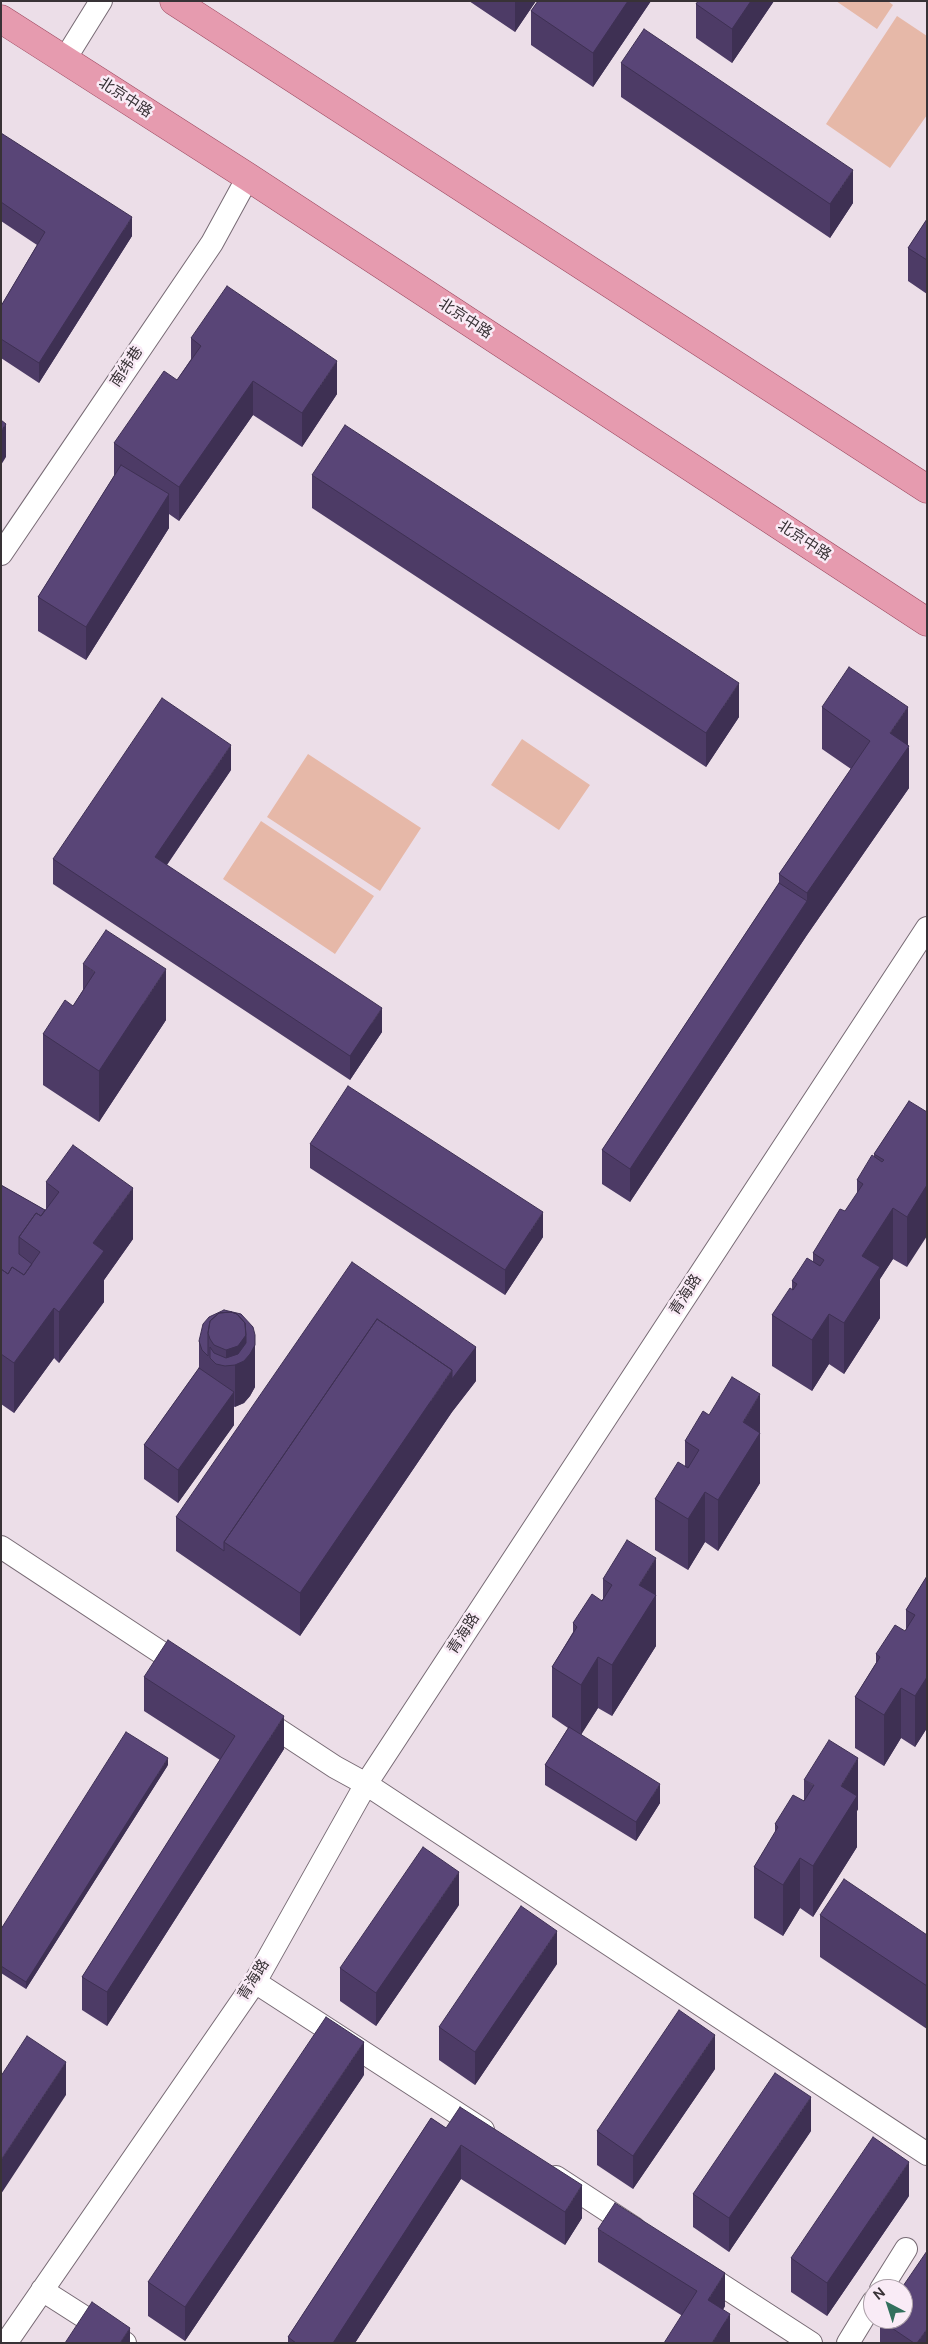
<!DOCTYPE html>
<meta charset="utf-8">
<style>
body{margin:0}
#map{position:relative;width:928px;height:2344px;overflow:hidden;background:#ecdee8;font-family:"DM Sans",sans-serif}
canvas{display:block}
.frame{position:absolute;inset:0;border:2px solid #383236;pointer-events:none}
.north{position:absolute;left:863px;top:2279px;width:50px;height:50px;box-sizing:border-box;background:#f9ebf6;border:1px solid #aca1a9;border-radius:50%;rotate:320deg;font-size:14px;font-weight:700;line-height:20px;text-align:center;color:#383236}
.north::after{content:'';display:block;margin:auto;width:18px;height:22px;background:#32705d;clip-path:polygon(50% 0,100% 100%,50% 72%,0 100%)}
</style>
<div id="map">
<canvas width="928" height="2344"></canvas>
<div class="frame"></div>
<div class="north">N</div>
</div>
<script>
const c = document.querySelector('canvas').getContext('2d');
c.lineJoin = 'round';
function fill(path, color) {
  c.fillStyle = color;
  c.fill(path, 'evenodd');
}
function shape(rows) {
  const path = new Path2D();
  for (const r of rows) {
    path.moveTo(r[0], r[1]);
    for (let i = 2; i < r.length; i += 2) path.lineTo(r[i], r[i + 1]);
  }
  return path;
}
function stroke(path, color, width, dash) {
  c.strokeStyle = color;
  c.lineWidth = width;
  c.lineCap = dash ? 'butt' : 'round';
  c.setLineDash(dash || []);
  c.stroke(path);
}
function write(font, color, halo, rows, align = 'center') {
  c.font = font + ' "DM Sans","Noto Sans SC",sans-serif';
  c.lineWidth = 5;
  c.setLineDash([]);
  c.textBaseline = 'middle';
  c.strokeStyle = halo;
  c.fillStyle = color;
  for (const [text, x, y, turn = 0] of rows) {
    c.save();
    c.translate(x, y);
    c.rotate((+turn || 0) * Math.PI / 180);
    c.textAlign = isNaN(turn) ? turn : align;
    if (halo) c.strokeText(text, 0, 0);
    c.fillText(text, 0, 0);
    c.restore();
  }
}
fill(shape([
 [836,1,888,1,893,5,877,29],
 [897,16,927,36,927,115,890,168,826,124],
 [522,739,590,785,559,830,491,785],
 [308,754,421,828,380,891,267,817],
 [261,821,374,896,335,954,223,879]
]), '#e6b8a8');
const street = shape([
 [65,59,101,1],
 [1,554,212,243,248,177],
 [1,1547,186,1669],
 [259,1717,335,1767,366,1784,927,2154],
 [255,1982,483,2130],
 [556,2177,634,2228],
 [700,2271,811,2343],
 [881,2289,906,2249],
 [42,2290,125,2343],
 [6,2343,255,1982,366,1784,927,928],
 [848,2343,873,2302]
]);
const primary = shape([
 [174,1,927,489],
 [1,19,248,177,927,622]
]);
stroke(street, '#776a74', 24);
stroke(primary, '#9e4b62', 29);
stroke(street, '#fff', 22);
stroke(primary, '#e69baf', 28);
fill(shape([
 [469,1,536,1,515,32],
 [538,1,651,1,593,87,531,45,531,11],
 [698,1,774,1,732,63,696,38,696,4],
 [621,63,853,203,830,238,621,97],
 [1,133,132,236,39,383,1,358,1,306,37,245,1,221],
 [927,219,927,294,908,281,908,248],
 [191,338,337,394,302,447,253,415,179,521,169,514,169,528,86,660,38,631,38,597,114,476,114,443,177,380,191,359],
 [312,475,739,717,706,767,312,508],
 [822,707,908,745,909,788,807,935,630,1202,602,1184,602,1150,779,883,779,874,851,769,822,749],
 [231,770,167,865,382,1032,350,1080,53,884,53,859],
 [83,964,166,1020,99,1122,43,1085,43,1034,73,1006,83,990],
 [909,1101,907,1267,893,1259,880,1279,880,1318,844,1374,829,1364,812,1391,772,1366,772,1315,792,1290,792,1281,813,1261,813,1253,845,1211,857,1194,857,1180,874,1157,874,1154],
 [310,1144,543,1237,505,1295,310,1168],
 [46,1182,133,1239,104,1280,104,1302,59,1363,54,1358,14,1413,1,1404,1,1185,45,1210,46,1209],
 [241,1314,255,1377,255,1387,250,1396,244,1403,234,1407,234,1425,178,1503,144,1479,144,1445,199,1368,199,1341],
 [476,1381,452,1412,300,1636,176,1551,176,1517],
 [709,1415,760,1432,760,1483,718,1551,705,1542,688,1570,655,1550,655,1499,685,1466,685,1441],
 [927,1576,927,1728,915,1747,901,1738,884,1766,855,1748,855,1697,876,1663,876,1654,906,1630,906,1610],
 [603,1579,656,1608,656,1646,612,1716,598,1708,581,1734,660,1803,636,1841,545,1785,545,1765,568,1728,552,1717,552,1667,573,1632,573,1623,603,1599],
 [144,1677,284,1749,107,2026,82,2010,82,1977,220,1760,144,1711],
 [168,1765,26,1989,1,1973,1,1929],
 [804,1780,858,1809,857,1811,857,1847,813,1917,800,1908,783,1936,754,1918,754,1867,775,1833,775,1824,804,1800],
 [459,1905,376,2026,340,2001,340,1968],
 [820,1915,927,1935,927,2029,820,1957],
 [557,1964,475,2085,439,2060,439,2027],
 [715,2069,633,2189,597,2165,597,2131],
 [364,2075,185,2341,148,2316,148,2282],
 [431,2118,582,2218,565,2245,461,2179,355,2343,288,2343,288,2337],
 [811,2131,729,2252,693,2227,693,2194],
 [909,2196,827,2316,791,2292,791,2258],
 [598,2229,725,2306,723,2310,730,2343,681,2315,598,2262],
 [880,2320,927,2343,880,2343]
]), '#4d3b66');
fill(shape([
 [515,1,536,1,515,32],
 [628,1,651,1,593,87,593,53],
 [751,1,774,1,732,63,732,29],
 [853,170,853,203,830,238,830,204],
 [132,217,132,236,39,383,39,363],
 [337,361,337,394,302,447,302,413],
 [253,381,253,415,179,521,179,487],
 [6,424,6,457,1,465,1,431],
 [169,494,169,528,86,660,86,627],
 [739,683,739,717,706,767,706,733],
 [908,707,908,748,909,746,909,788,807,935,630,1202,630,1169,807,901,807,893,890,733],
 [231,745,231,770,155,882,155,857],
 [166,969,166,1020,99,1122,99,1071],
 [382,1008,382,1032,350,1080,350,1056],
 [927,1154,927,1236,907,1267,907,1217],
 [133,1188,133,1239,104,1280,104,1302,59,1363,59,1312,93,1243],
 [893,1208,893,1259,880,1279,880,1318,844,1374,844,1323,862,1256],
 [543,1212,543,1237,505,1295,505,1270],
 [54,1308,54,1358,14,1413,14,1363],
 [829,1314,829,1364,812,1391,812,1340],
 [246,1335,246,1358,255,1335,255,1387,250,1396,244,1403,235,1407,235,1365,226,1366,226,1350],
 [476,1347,476,1381,452,1412,300,1636,300,1593,452,1370],
 [234,1392,234,1425,178,1503,178,1470],
 [760,1394,760,1483,718,1551,718,1500,743,1422],
 [705,1492,705,1542,688,1570,688,1519],
 [656,1558,656,1646,612,1716,612,1665,639,1585],
 [598,1657,598,1708,581,1735,581,1685],
 [927,1677,927,1728,915,1747,915,1696],
 [901,1688,901,1738,884,1766,884,1715],
 [284,1716,284,1749,107,2026,107,1992],
 [168,1758,168,1765,26,1989,26,1982],
 [858,1758,858,1809,857,1811,857,1847,813,1917,813,1866,841,1786],
 [660,1784,660,1803,636,1841,636,1822],
 [800,1858,800,1908,783,1936,783,1885],
 [459,1872,459,1905,376,2026,376,1993],
 [557,1931,557,1964,475,2085,475,2052],
 [715,2035,715,2069,633,2189,633,2156],
 [364,2042,364,2075,185,2341,185,2307],
 [66,2062,66,2095,1,2194,1,2160],
 [811,2097,811,2131,729,2252,729,2218],
 [461,2145,461,2179,355,2343,333,2343],
 [909,2162,909,2196,827,2316,827,2283],
 [582,2185,582,2218,565,2245,565,2212],
 [725,2273,725,2306,708,2333,708,2300],
 [730,2314,730,2343,712,2343],
 [130,2328,130,2343,120,2343],
 [927,2329,927,2343,917,2343]
]), '#3e3053');
const building = shape([
 [538,1,628,1,593,53,531,11,538,1],
 [698,1,751,1,732,29,696,4,698,1],
 [644,29,853,170,830,204,621,63,644,29],
 [1,133,132,217,39,363,1,339,1,306,45,232,1,202,1,133],
 [927,219,927,260,908,248,927,219],
 [227,286,337,361,302,413,253,381,179,487,114,443,164,371,177,380,201,346,191,338,227,286],
 [1,420,6,424,1,431,1,420],
 [345,425,739,683,706,733,312,475,345,425],
 [121,465,169,494,86,627,38,597,121,465],
 [849,667,908,707,890,733,909,746,807,893,779,874,870,741,822,707,849,667],
 [162,698,231,745,155,857,382,1008,350,1056,53,859,162,698],
 [779,883,807,901,630,1169,602,1150,779,883],
 [106,930,166,969,99,1071,43,1034,65,1000,73,1006,95,972,83,964,106,930],
 [348,1086,543,1212,505,1270,310,1144,348,1086],
 [909,1101,927,1112,927,1185,907,1217,893,1208,862,1256,880,1267,844,1323,829,1314,812,1340,772,1315,790,1288,793,1290,797,1284,792,1281,807,1258,820,1266,824,1260,813,1253,840,1209,845,1211,863,1184,857,1180,872,1155,882,1162,884,1160,874,1154,909,1101],
 [73,1145,133,1188,93,1243,104,1251,59,1312,54,1308,14,1363,1,1354,1,1269,8,1274,12,1267,24,1275,40,1252,19,1237,36,1213,41,1216,59,1192,46,1182,73,1145],
 [1,1185,45,1210,41,1216,36,1213,19,1237,19,1254,32,1264,24,1275,12,1267,8,1274,1,1269,1,1185],
 [352,1262,476,1347,452,1379,452,1370,377,1319,224,1542,224,1551,176,1517,352,1262],
 [224,1310,241,1314,253,1327,255,1335,255,1345,250,1354,244,1361,235,1365,225,1366,216,1364,210,1358,210,1347,214,1353,226,1358,238,1354,246,1343,246,1337,245,1323,237,1314,231,1312,219,1313,210,1321,208,1333,208,1356,202,1350,199,1341,203,1324,209,1317,224,1310],
 [231,1312,237,1314,245,1323,246,1335,238,1346,226,1350,214,1345,210,1339,208,1333,210,1321,219,1313,231,1312],
 [377,1319,452,1370,300,1593,224,1542,377,1319],
 [199,1368,234,1392,178,1470,144,1445,199,1368],
 [732,1377,760,1394,743,1422,760,1433,718,1500,705,1492,688,1519,655,1499,678,1462,688,1468,699,1450,685,1441,703,1411,709,1415,732,1377],
 [627,1540,656,1558,639,1585,656,1595,612,1665,598,1657,581,1685,552,1667,577,1627,573,1623,592,1594,602,1601,612,1585,603,1579,627,1540],
 [927,1576,927,1677,915,1696,901,1688,884,1715,855,1697,880,1657,876,1654,895,1625,905,1631,915,1615,906,1610,927,1576],
 [168,1640,284,1716,107,1992,82,1977,235,1736,144,1677,168,1640],
 [569,1727,660,1784,636,1822,545,1765,569,1727],
 [126,1732,168,1758,26,1982,1,1966,1,1929,126,1732],
 [829,1740,858,1758,841,1786,857,1796,813,1866,800,1858,783,1885,754,1867,778,1827,775,1824,793,1795,804,1801,814,1785,804,1780,829,1740],
 [423,1847,459,1872,376,1993,340,1968,423,1847],
 [844,1879,927,1935,927,1986,820,1915,844,1879],
 [521,1906,557,1931,475,2052,439,2027,521,1906],
 [679,2010,715,2035,633,2156,597,2131,679,2010],
 [326,2017,364,2042,185,2307,148,2282,326,2017],
 [27,2036,66,2062,1,2160,1,2076,27,2036],
 [775,2073,811,2097,729,2218,693,2194,775,2073],
 [460,2107,582,2185,565,2212,461,2145,333,2343,296,2343,288,2337,431,2118,446,2128,460,2107],
 [873,2137,909,2162,827,2283,791,2258,873,2137],
 [615,2203,725,2273,708,2300,730,2314,712,2343,664,2343,697,2291,598,2229,615,2203],
 [927,2251,927,2329,917,2343,914,2343,880,2320,881,2319,903,2319,903,2289,901,2289,927,2251],
 [92,2302,130,2328,120,2343,65,2343,92,2302]
]);
fill(building, '#594577');
stroke(building, '#3e3053', 1);
write('15px', '#383236', '#f9ebf6', [
 ["北京中路",125,98,33],
 ["北京中路",465,319,33],
 ["南纬巷",127,367,-56],
 ["北京中路",804,541,33],
 ["青海路",686,1295,-57],
 ["青海路",464,1634,-57],
 ["青海路",254,1980,-58]
]);
</script>
